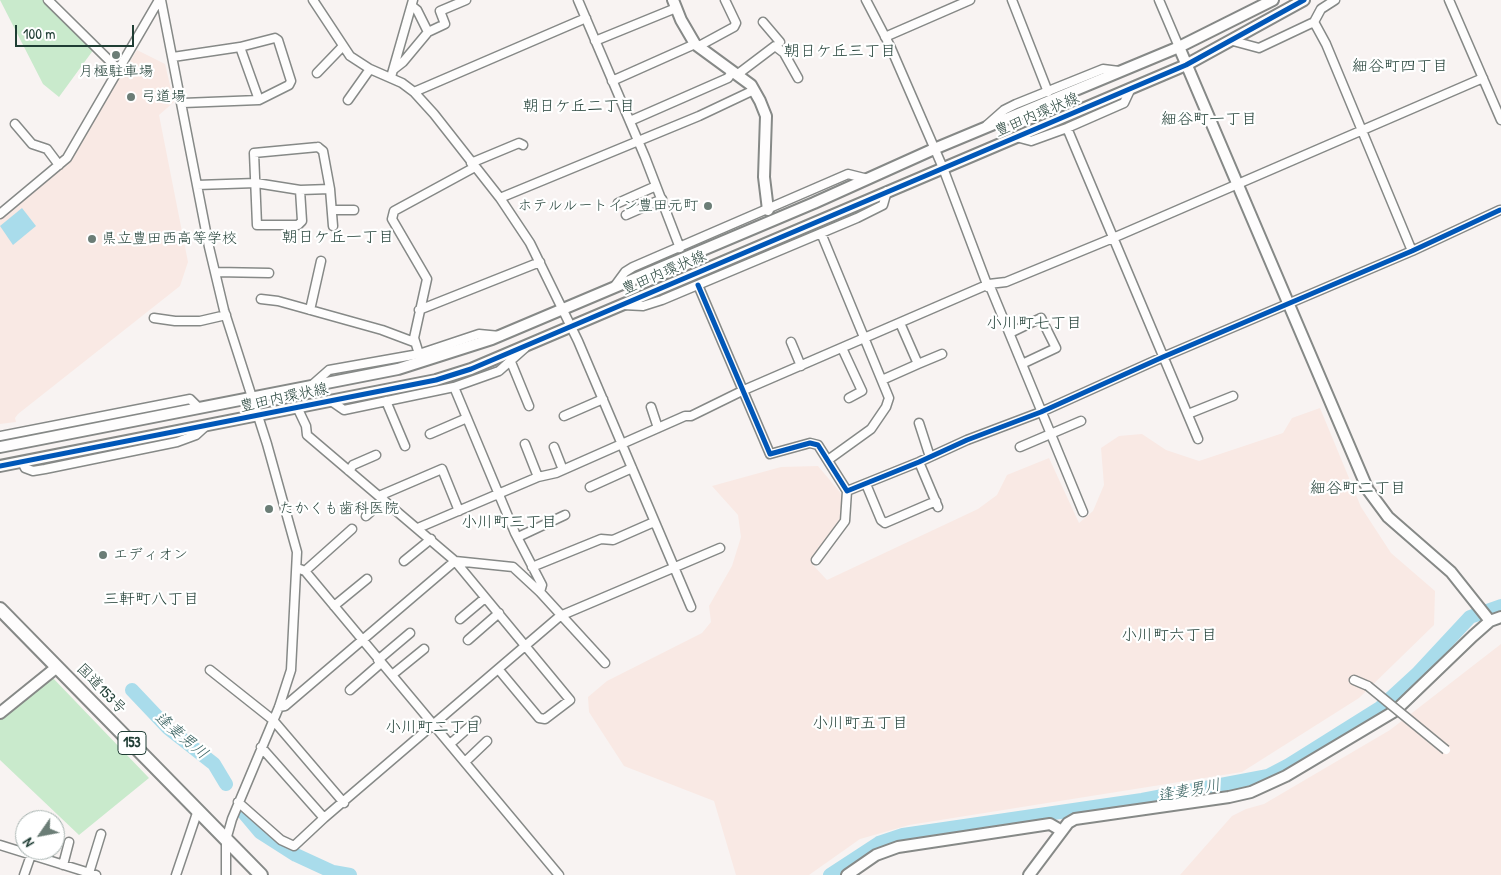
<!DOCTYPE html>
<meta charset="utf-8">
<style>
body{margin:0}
#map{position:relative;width:1501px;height:875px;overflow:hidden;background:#f8f3f2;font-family:"Patrick Hand",sans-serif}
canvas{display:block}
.north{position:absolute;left:15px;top:810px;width:50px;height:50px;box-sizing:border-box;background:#fff;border:1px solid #a5b1ae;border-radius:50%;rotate:237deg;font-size:14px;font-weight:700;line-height:20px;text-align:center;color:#1f3d34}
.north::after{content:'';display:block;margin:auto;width:18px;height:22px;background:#6b7d76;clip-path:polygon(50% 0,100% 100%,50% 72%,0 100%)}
.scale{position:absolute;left:15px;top:25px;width:119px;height:22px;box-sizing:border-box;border:2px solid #1f3d34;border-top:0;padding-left:6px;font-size:15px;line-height:18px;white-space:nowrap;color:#1f3d34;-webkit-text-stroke:4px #fff;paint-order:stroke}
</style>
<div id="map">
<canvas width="1501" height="875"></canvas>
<div class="north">N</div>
<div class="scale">100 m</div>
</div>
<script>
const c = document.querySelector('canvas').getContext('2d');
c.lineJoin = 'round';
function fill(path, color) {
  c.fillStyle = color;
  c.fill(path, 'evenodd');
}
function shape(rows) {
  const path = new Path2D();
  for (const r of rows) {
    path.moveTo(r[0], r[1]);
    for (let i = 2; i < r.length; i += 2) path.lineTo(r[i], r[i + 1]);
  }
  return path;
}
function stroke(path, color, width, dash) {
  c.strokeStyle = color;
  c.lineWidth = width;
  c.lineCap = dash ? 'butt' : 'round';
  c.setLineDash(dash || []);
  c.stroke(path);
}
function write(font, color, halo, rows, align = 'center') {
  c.font = font + ' "Patrick Hand","Klee One",sans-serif';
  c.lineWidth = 4.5;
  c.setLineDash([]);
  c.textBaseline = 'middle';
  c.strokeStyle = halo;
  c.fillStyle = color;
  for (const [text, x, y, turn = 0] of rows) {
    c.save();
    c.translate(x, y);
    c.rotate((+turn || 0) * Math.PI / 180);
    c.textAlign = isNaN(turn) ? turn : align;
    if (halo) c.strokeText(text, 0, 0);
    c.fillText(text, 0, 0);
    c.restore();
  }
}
fill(shape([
 [137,50,165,64,174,102,159,115,188,262,180,286,18,414,15,418,16,422,0,424,0,216,71,157],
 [1320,408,1361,507,1391,553,1435,591,1434,625,1359,698,1242,772,909,825,860,839,809,875,736,875,714,801,624,766,589,712,588,697,607,681,702,633,711,622,709,606,732,566,741,537,738,515,712,486,781,467,818,466,844,497,838,530,812,564,827,580,978,509,997,495,1007,475,1049,458,1079,523,1093,511,1104,485,1101,448,1119,436,1142,434,1166,450,1199,461,1283,433,1292,418],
 [1501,644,1501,875,1180,875,1232,816,1246,809,1264,804,1390,730]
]), '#f9e9e4');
fill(shape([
 [0,0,45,0,94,49,59,97,43,84],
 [51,676,149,778,79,835,0,760,0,719]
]), '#c9eacc');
fill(shape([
 [22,208,36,226,13,245,0,226]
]), '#a9dceb');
stroke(shape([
 [132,690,168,728,214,764,226,784],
 [244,813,260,832,296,855,333,872,350,875],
 [830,875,879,843,903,835,1142,800,1268,776,1289,765,1380,708,1417,674,1470,617,1501,606]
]), '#a9dceb', 14);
const minor = shape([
 [48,0,120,71],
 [161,0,209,247,224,310,267,444,297,552,291,670,279,707,232,819,226,840,226,875],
 [313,0,350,56,370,69,402,83,414,92,434,114,500,198,530,243,578,341,691,607],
 [578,0,645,157,680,248],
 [866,0,890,46,943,168,988,287],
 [1012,0,1048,92],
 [1159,0,1179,47],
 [1449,0,1501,120],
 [412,6,417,10,428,32,445,24,440,11,466,0],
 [763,22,780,42],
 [1314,22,1326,44,1412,251],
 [885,37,970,0],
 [595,41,676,8],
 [1233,41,1259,48,1314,22,1321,9,1335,0],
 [699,46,734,27,736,23,725,0],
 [173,57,240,47,259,100],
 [394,69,403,62,428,32],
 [317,73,343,46],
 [738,74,775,46,784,53,798,78],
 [391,77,413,0],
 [612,81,695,44],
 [414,92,586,18],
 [348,100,370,69],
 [183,103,259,100,289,85,291,81,278,40,275,38,240,47],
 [630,121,728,78,732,72],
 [15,124,32,144,47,149,59,165],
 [987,125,1004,110,1016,104,1103,69,1119,71],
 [1067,128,1198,439],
 [1016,137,1031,141,1067,128,1124,103,1131,88],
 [318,147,323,151,330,189,300,190,302,221,298,225,257,225,254,153,318,147],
 [471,163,519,143,523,145],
 [197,185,256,183,300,190],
 [330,189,333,226],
 [500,198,699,116,754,90],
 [618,203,656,186],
 [333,210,354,210],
 [0,214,67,158,159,0],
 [626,215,662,199],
 [821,233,889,398,886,407,871,429,828,460],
 [216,272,269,273],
 [989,284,1006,282,1113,238,1483,78],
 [989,284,1083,512],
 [698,285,770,454,810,443,818,445,847,491,919,462,967,440,1041,412,1163,357,1412,251,1500,210],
 [614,287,625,272,633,267,848,174,868,179],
 [261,299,278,301,382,330,414,342],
 [623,305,643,306,662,300,857,218,883,205,887,191],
 [310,310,321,261],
 [419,310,540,262],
 [154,318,175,321,200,321,226,315],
 [1010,333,1041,318,1056,348,1022,364],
 [791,342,801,366],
 [842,348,862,391,849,398],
 [419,354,414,338,427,279,392,219,394,211,475,167],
 [511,362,529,406],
 [918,364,942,354],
 [882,380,918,364,900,323],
 [312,385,329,370,419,354,479,334,500,336],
 [454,387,515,533,542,585,540,592],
 [331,401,344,410,454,387,499,371,525,348],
 [386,401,405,446],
 [297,407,306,426,307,435,455,561,570,700,545,719,539,718,499,670],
 [651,407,658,428],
 [1188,414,1233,396],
 [564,416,603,399],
 [919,423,930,457],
 [430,434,467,418],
 [0,436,190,399,199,408],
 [525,444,538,477],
 [554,447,563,470],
 [1020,447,1081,421],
 [22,462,25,468,33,471,45,469,177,442,196,435,207,425],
 [919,462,938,507],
 [349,471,353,465,376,455],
 [866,484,881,520,885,523,936,501],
 [590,487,632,468],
 [379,496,442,469,459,511],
 [366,516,384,500],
 [418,528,538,477,556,473,685,416,691,416,744,390,989,284],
 [518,537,565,515],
 [816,560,845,521,847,491],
 [404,561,431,539],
 [532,567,601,539,613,540,654,522],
 [297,568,305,571,559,875],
 [305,571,352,529],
 [334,606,367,579],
 [460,619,485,598],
 [468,640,499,613],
 [378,660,410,633],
 [210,670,273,720,344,803],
 [392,675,424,649],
 [1354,680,1368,686],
 [350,690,381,663],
 [279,707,285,706,455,561,513,567,540,592,605,663],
 [450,744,476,721],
 [261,747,324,818,560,616,720,548],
 [465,762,487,741],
 [238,802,281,840,294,846,324,818],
 [0,845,96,875],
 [63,865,69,842],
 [89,873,101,834],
 [24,875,31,855],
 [176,875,198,810]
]);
const tertiary = shape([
 [673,0,681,20,695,44,751,85,760,101,766,116,764,177,768,210],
 [1179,47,1368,490,1388,517,1451,572,1490,621],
 [0,447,398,369,492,339,814,203,934,149,1179,47,1273,0],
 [0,466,436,380,471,369,1186,65,1304,0],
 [0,713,57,667],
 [847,875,876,855,898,847,1050,824,1062,831],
 [1029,875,1068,823,1075,819,1229,797,1251,792,1286,776,1395,711,1473,636,1490,621,1501,617]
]);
const trunk = shape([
 [0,609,261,875]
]);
stroke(minor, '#868987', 11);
stroke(tertiary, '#868987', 14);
stroke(trunk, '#868987', 16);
stroke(minor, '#fefdfd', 8);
stroke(tertiary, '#fefdfd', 10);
stroke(trunk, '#fefdfd', 12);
const minorBridge = shape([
 [1368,686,1446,750]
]);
stroke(minorBridge, '#868987', 11, []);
stroke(minorBridge, '#fefdfd', 8);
stroke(shape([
 [698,285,770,454,810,443,818,445,847,491,919,462,967,440,1041,412,1163,357,1412,251,1500,210],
 [0,466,436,380,471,369,1186,65,1304,0]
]), '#0057b8', 5);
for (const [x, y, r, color] of [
 [116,55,5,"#6b7d76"],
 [131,97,5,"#6b7d76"],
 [708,206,5,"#6b7d76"],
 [92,239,5,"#6b7d76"],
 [269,509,5,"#6b7d76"],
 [103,555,5,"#6b7d76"]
]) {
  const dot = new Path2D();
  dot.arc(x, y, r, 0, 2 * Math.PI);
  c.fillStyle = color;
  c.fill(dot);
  stroke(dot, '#fff', 2);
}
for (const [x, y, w] of [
 [132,743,28]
]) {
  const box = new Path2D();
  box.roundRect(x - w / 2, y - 11.5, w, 23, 4);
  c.fillStyle = '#fff';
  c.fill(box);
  stroke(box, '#1f3d34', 1);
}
write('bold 14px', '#1f3d34', null, [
 ["153",132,743]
]);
write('15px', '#1f3d34', '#fff', [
 ["月極駐車場",116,72,"center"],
 ["弓道場",141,97],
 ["ホテルルートイン豊田元町",698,206,"right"],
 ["県立豊田西高等学校",102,239],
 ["たかくも歯科医院",279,509],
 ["エディオン",113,555]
], 'left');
write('15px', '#1f3d34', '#fff', [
 ["豊田内環状線",1037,115,-23],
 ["豊田内環状線",664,273,-23],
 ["豊田内環状線",284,398,-12],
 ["国道153号",101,689,46]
]);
write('16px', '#1f3d34', '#fff', [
 ["朝日ケ丘三丁目",840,52],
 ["細谷町四丁目",1400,67],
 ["朝日ケ丘二丁目",579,107],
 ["細谷町一丁目",1209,120],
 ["朝日ケ丘一丁目",338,238],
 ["小川町七丁目",1034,324],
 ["細谷町二丁目",1358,489],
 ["小川町三丁目",509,523],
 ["三軒町八丁目",151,600],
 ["小川町六丁目",1169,636],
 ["小川町五丁目",860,724],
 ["小川町二丁目",433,728]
]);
write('italic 16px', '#396261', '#fff', [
 ["逢妻男川",181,736,40],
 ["逢妻男川",1189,791,-11]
]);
</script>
